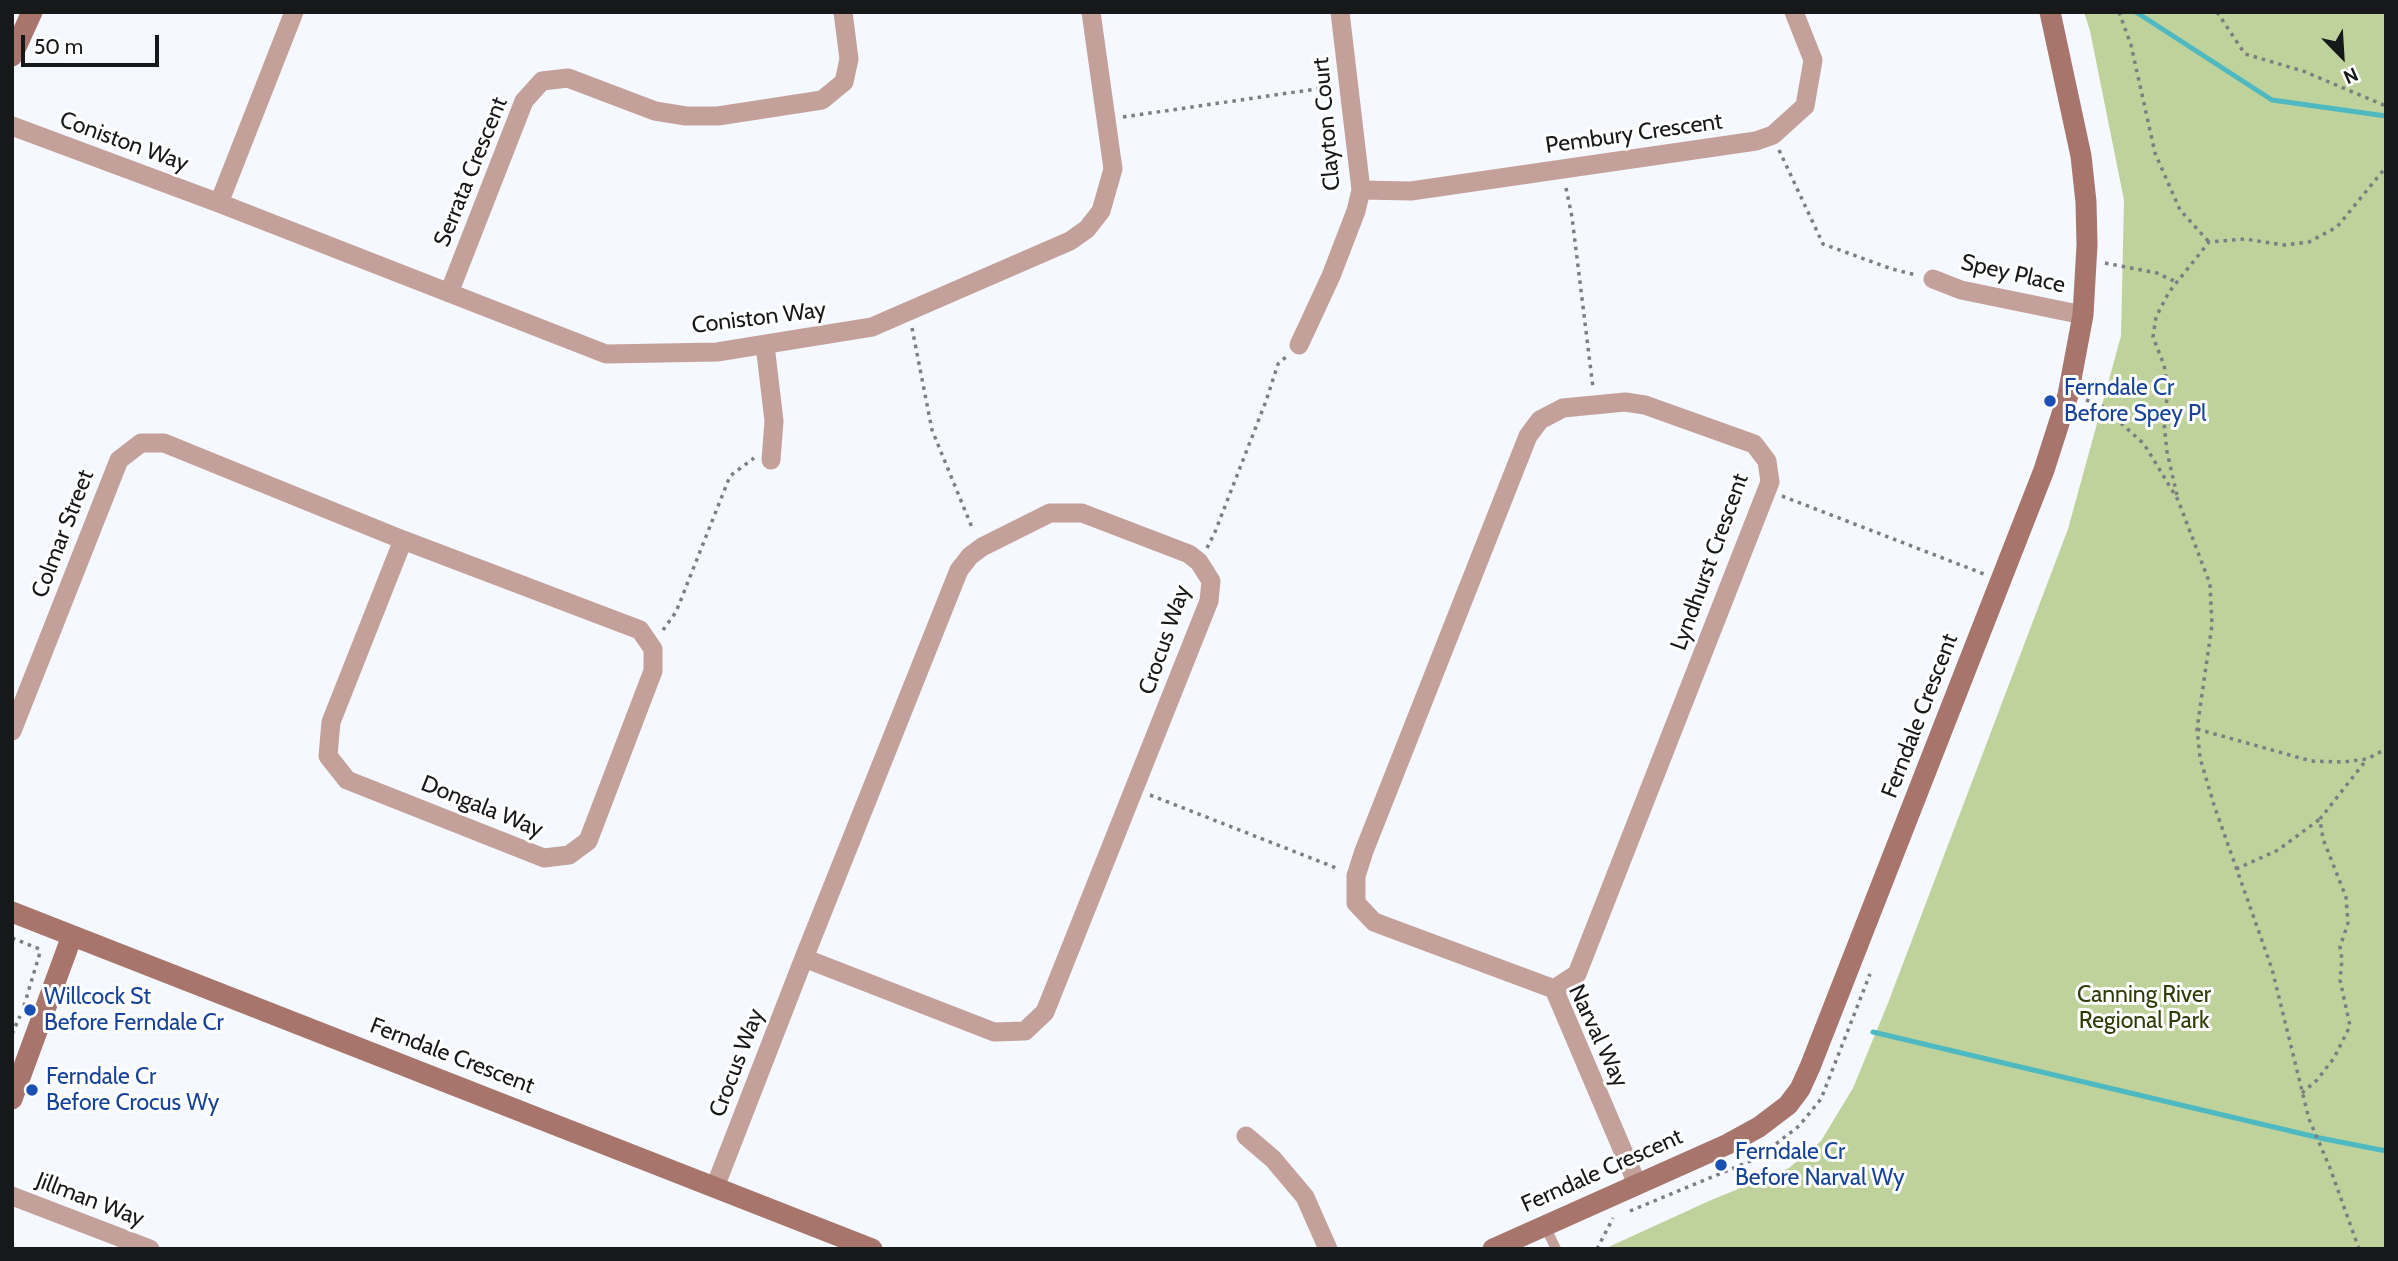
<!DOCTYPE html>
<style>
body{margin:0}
#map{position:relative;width:2398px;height:1261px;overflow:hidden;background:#f5f8fe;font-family:Cabin,sans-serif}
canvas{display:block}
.frame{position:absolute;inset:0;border:14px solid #17181a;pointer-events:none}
.north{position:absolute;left:2307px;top:21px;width:70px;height:70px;-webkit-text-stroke:5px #fff;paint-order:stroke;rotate:156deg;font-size:19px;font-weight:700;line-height:28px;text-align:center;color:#17181a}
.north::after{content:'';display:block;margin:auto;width:24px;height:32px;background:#17181a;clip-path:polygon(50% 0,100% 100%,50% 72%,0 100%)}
.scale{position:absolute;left:21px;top:35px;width:138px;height:32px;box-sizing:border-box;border:4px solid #17181a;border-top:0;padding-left:9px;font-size:21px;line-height:24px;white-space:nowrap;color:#17181a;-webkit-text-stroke:5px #fff;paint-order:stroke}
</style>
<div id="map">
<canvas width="2398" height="1261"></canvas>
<div class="frame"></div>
<div class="north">N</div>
<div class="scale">50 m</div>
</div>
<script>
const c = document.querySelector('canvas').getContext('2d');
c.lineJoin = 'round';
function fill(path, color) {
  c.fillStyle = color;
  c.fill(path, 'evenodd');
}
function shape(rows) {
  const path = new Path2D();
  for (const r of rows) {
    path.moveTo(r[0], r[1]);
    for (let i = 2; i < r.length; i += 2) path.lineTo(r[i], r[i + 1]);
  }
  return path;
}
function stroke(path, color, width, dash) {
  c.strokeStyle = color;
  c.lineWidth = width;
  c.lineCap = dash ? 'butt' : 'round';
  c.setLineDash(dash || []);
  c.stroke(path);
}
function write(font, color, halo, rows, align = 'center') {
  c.font = font + ' Cabin,sans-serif';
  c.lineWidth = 6;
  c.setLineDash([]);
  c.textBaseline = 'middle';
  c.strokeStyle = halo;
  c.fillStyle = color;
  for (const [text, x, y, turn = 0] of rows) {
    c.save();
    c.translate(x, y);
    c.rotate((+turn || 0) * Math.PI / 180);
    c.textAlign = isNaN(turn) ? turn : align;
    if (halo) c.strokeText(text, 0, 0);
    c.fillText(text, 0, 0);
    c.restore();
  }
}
fill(shape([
 [2084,12,2386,12,2386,1249,1604,1249,1709,1201,1789,1168,1821,1141,1853,1088,1888,1003,2068,529,2121,336,2124,200,2090,31]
]), '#bfd29c');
stroke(shape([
 [2136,12,2272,100,2386,116],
 [1873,1032,2320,1138,2386,1151]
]), '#4fb9c2', 5);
stroke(shape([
 [2119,12,2131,45,2155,153,2180,210,2209,242],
 [2217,12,2245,54,2303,71,2386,106],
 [1123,117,1330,87],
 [1779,150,1823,244,1892,269,1916,275],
 [1566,188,1572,217,1593,388],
 [2105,263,2157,273,2176,282],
 [912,328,932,430,973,530],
 [2086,400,2102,406,2144,444,2178,500,2210,584,2212,625,2197,729,2200,758,2214,805,2272,969,2309,1119,2330,1168,2359,1249],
 [2177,495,2167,452,2164,423,2168,389,2164,365,2153,337,2156,317,2169,292,2209,242,2245,239,2284,245,2309,242,2337,227,2386,167],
 [1782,496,1984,574],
 [1207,548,1215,532,1266,401,1278,364,1287,356],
 [663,630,676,612,730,476,754,458],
 [2197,729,2311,761,2343,762,2367,759,2386,749],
 [1150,795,1339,869],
 [2236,869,2278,850,2320,819],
 [12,938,42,950],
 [24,1006,41,949],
 [12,1034,20,1016],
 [2302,1093,2317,1080,2334,1058,2350,1026,2340,980,2342,959,2340,947,2348,923,2346,897,2323,839,2320,819,2367,759],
 [1630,1211,1758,1158,1799,1126,1821,1099,1870,974],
 [1597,1249,1613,1218]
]), '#7c7e82', 3.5, [3.5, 5]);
stroke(shape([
 [1545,1226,1556,1249]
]), '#c4a09a', 10);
stroke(shape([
 [12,126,219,203,606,354,717,352,872,327,1070,241,1087,229,1101,211,1113,169,1091,12],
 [1361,190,1411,191,1756,141,1773,135,1805,106,1813,60,1794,12],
 [219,203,294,12],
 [1933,279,1961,290,2083,315],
 [449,293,524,101,542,81,568,78,655,111,686,116,718,116,822,100,844,82,849,59,843,12],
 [765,345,774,421,771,460],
 [1299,345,1331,276,1356,211,1361,190,1340,12],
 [12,731,119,460,141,443,164,443,403,540,640,630,653,649,653,671,588,841,569,855,544,858,347,780,328,756,331,722,403,540],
 [1554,989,1577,974,1770,482,1767,461,1754,444,1645,405,1625,402,1563,408,1540,420,1528,436,1364,851,1356,876,1356,903,1374,922,1554,989,1637,1184],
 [1246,1136,1273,1159,1305,1197,1328,1249],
 [715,1187,804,958,959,570,970,556,982,547,1050,513,1082,513,1189,554,1199,562,1211,581,1209,601,1045,1012,1025,1031,994,1032,804,958],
 [12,1196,150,1249]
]), '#c4a09a', 19);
stroke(shape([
 [12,56,32,12],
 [12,912,872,1249],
 [12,1099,72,936],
 [1493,1249,1728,1144,1759,1127,1788,1105,1800,1089,1810,1067,2044,470,2068,395,2083,315,2087,245,2086,202,2081,156,2050,12]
]), '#a8756d', 21);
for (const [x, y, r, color] of [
 [2050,401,7,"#1a4fb4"],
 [30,1010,7,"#1a4fb4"],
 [32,1090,7,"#1a4fb4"],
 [1721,1165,7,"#1a4fb4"]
]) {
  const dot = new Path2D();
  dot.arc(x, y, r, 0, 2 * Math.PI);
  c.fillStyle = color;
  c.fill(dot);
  stroke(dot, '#fff', 2.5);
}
write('23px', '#17181a', '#fff', [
 ["Clayton Court",1327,124,-95],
 ["Pembury Crescent",1634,134,-8],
 ["Coniston Way",124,142,20],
 ["Serrata Crescent",471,172,-68],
 ["Spey Place",2013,274,13],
 ["Coniston Way",759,318,-7],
 ["Colmar Street",63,534,-69],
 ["Lyndhurst Crescent",1710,562,-70],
 ["Crocus Way",1165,640,-71],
 ["Ferndale Crescent",1920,716,-69],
 ["Dongala Way",482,807,22],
 ["Narval Way",1598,1036,65],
 ["Ferndale Crescent",452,1056,21],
 ["Crocus Way",737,1063,-69],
 ["Ferndale Crescent",1602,1171,-24],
 ["Jillman Way",90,1200,21]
]);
write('23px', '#164399', '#fff', [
 ["Ferndale Cr",2064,388],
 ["Before Spey Pl",2064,414],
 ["Willcock St",44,997],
 ["Before Ferndale Cr",44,1023],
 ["Ferndale Cr",46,1077],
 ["Before Crocus Wy",46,1103],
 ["Ferndale Cr",1735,1152],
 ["Before Narval Wy",1735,1178]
], 'left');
write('23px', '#2d3b05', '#fff', [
 ["Canning River",2144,995],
 ["Regional Park",2144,1021]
]);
</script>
